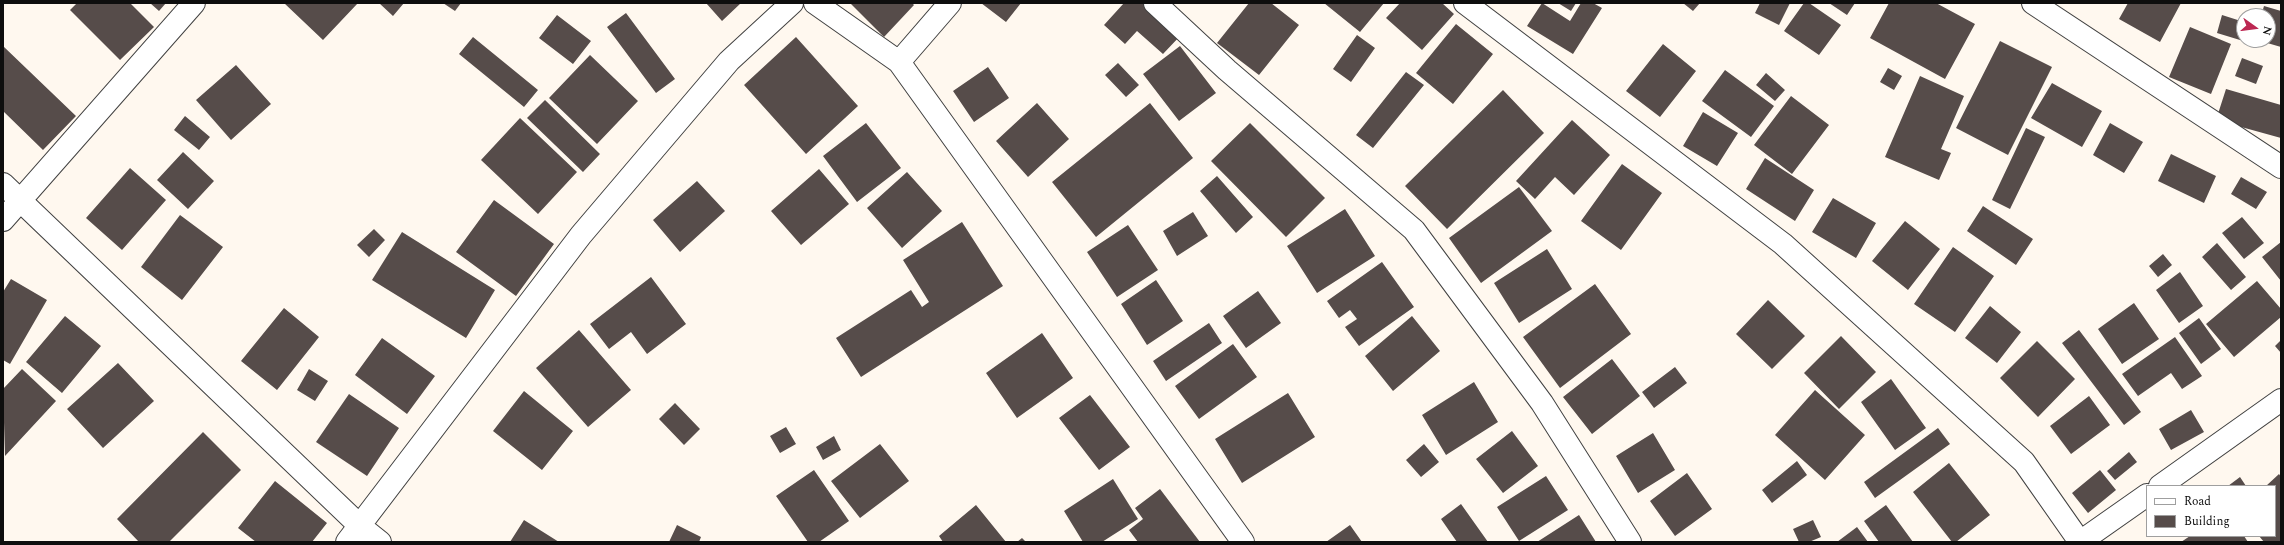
<!DOCTYPE html>
<style>
body{margin:0}
#map{position:relative;width:2284px;height:545px;overflow:hidden;background:#fff8ef;font-family:Spectral,serif}
canvas{display:block}
.frame{position:absolute;inset:0;border:4px solid #0e0e0e;pointer-events:none}
.legend{position:absolute;left:2146px;top:485px;width:130px;height:52px;box-sizing:border-box;background:#fff;border:1px solid #9f9f9f;margin:0;padding:5px 7px;list-style:none;font-size:12px;color:#0e0e0e}
.legend li{display:flex;align-items:center;gap:8px;height:20px}
.legend b{width:20px;border:1px solid #9f9f9f}
.north{position:absolute;left:2236px;top:8px;width:40px;height:40px;box-sizing:border-box;background:#fff;border:1px solid #9f9f9f;border-radius:50%;rotate:104deg;font-size:11px;font-weight:700;line-height:16px;text-align:center;color:#0e0e0e}
.north::after{content:'';display:block;margin:auto;width:14px;height:18px;background:#bc2752;clip-path:polygon(50% 0,100% 100%,50% 72%,0 100%)}
</style>
<div id="map">
<canvas width="2284" height="545"></canvas>
<div class="frame"></div>
<ul class="legend">
<li><b style="height:5px;background:#fff"></b>Road</li>
<li><b style="height:11px;background:#564c4a"></b>Building</li>
</ul>
<div class="north">N</div>
</div>
<script>
const c = document.querySelector('canvas').getContext('2d');
c.lineJoin = 'round';
function fill(path, color) {
  c.fillStyle = color;
  c.fill(path, 'evenodd');
}
function shape(rows) {
  const path = new Path2D();
  for (const r of rows) {
    path.moveTo(r[0], r[1]);
    for (let i = 2; i < r.length; i += 2) path.lineTo(r[i], r[i + 1]);
  }
  return path;
}
function stroke(path, color, width, dash) {
  c.strokeStyle = color;
  c.lineWidth = width;
  c.lineCap = dash ? 'butt' : 'round';
  c.setLineDash(dash || []);
  c.stroke(path);
}
fill(shape([
 [77,3,130,3,154,27,120,60,70,10],
 [150,3,166,3,159,11],
 [284,3,358,3,323,40],
 [379,3,404,3,393,16],
 [443,3,461,3,455,11],
 [706,3,741,3,722,21],
 [850,3,912,3,914,5,884,37],
 [981,3,1021,3,1006,22],
 [1124,3,1146,3,1181,35,1163,54,1137,31,1125,44,1104,25],
 [1249,3,1271,3,1299,25,1259,75,1217,43],
 [1324,3,1384,3,1360,32],
 [1400,3,1442,3,1454,14,1422,50,1386,18],
 [1542,3,1570,21,1581,3,1593,3,1602,8,1573,54,1527,26],
 [1558,3,1576,3,1571,11],
 [1683,3,1700,3,1693,11],
 [1760,3,1790,3,1779,25,1755,13],
 [1804,3,1809,3,1841,25,1819,55,1784,31],
 [1829,3,1855,3,1847,15],
 [1889,3,1936,3,1975,24,1945,79,1870,38],
 [2128,3,2181,3,2160,42,2119,19],
 [2264,6,2281,11,2281,47,2257,40,2268,40,2268,16,2261,16],
 [626,13,675,79,656,93,607,27],
 [557,15,591,41,573,64,539,38],
 [2222,15,2244,22,2240,40,2217,33],
 [1456,24,1493,54,1453,104,1416,73],
 [2190,27,2231,44,2211,94,2169,77],
 [1357,35,1375,48,1351,82,1333,69],
 [473,37,538,90,524,107,459,54],
 [796,37,858,106,806,154,744,85],
 [2000,41,2052,67,2008,155,1956,128],
 [1663,44,1696,71,1660,117,1626,91],
 [3,46,76,116,43,150,3,111],
 [1180,46,1216,93,1179,121,1143,74],
 [590,55,638,101,597,144,549,98],
 [2242,58,2263,66,2256,84,2235,76],
 [1118,63,1139,85,1126,97,1105,75],
 [236,65,271,104,231,140,196,100],
 [988,67,1009,98,974,122,953,91],
 [1888,68,1902,76,1894,90,1880,82],
 [1725,70,1774,106,1751,137,1702,101],
 [1406,72,1424,85,1373,148,1356,135],
 [1766,73,1785,90,1775,101,1756,85],
 [1920,76,1964,96,1941,149,1951,153,1939,180,1885,157],
 [2052,83,2102,111,2082,147,2031,118],
 [2226,89,2281,105,2281,138,2216,120],
 [1503,90,1544,133,1447,229,1405,186],
 [1791,96,1829,125,1792,174,1754,145],
 [545,100,600,154,583,172,527,118],
 [1037,103,1069,139,1028,177,996,141],
 [1150,103,1193,158,1096,237,1052,182],
 [1703,112,1738,133,1717,166,1683,146],
 [185,116,210,137,199,150,174,130],
 [520,118,577,172,538,214,481,160],
 [1572,120,1610,155,1574,195,1555,177,1535,199,1516,181],
 [866,123,901,168,857,202,823,156],
 [1250,123,1325,198,1286,237,1211,161],
 [2110,123,2143,142,2124,173,2093,155],
 [2026,128,2045,137,2010,209,1992,200],
 [183,152,214,181,188,209,157,180],
 [2171,154,2216,176,2204,203,2158,181],
 [1765,158,1814,190,1795,221,1746,189],
 [1622,164,1662,193,1621,250,1581,221],
 [130,168,166,200,122,250,86,218],
 [819,169,849,204,801,245,771,211],
 [907,172,942,211,902,248,867,208],
 [1217,176,1253,217,1236,233,1200,191],
 [2241,177,2267,192,2256,209,2231,194],
 [697,181,725,211,680,252,653,220],
 [1519,187,1552,231,1481,283,1449,238],
 [1833,198,1876,223,1856,258,1812,232],
 [494,200,554,244,516,296,456,252],
 [1983,206,2033,239,2016,265,1967,231],
 [1345,209,1375,256,1317,293,1287,246],
 [1193,212,1208,236,1177,256,1163,231],
 [180,215,223,247,182,300,141,267],
 [2242,217,2264,243,2244,259,2222,233],
 [1905,221,1940,249,1908,290,1872,261],
 [962,222,1003,286,861,377,836,338,911,290,922,307,929,302,903,260],
 [1128,225,1158,270,1117,297,1087,252],
 [374,229,385,240,369,257,357,245],
 [402,232,495,290,466,338,372,280],
 [2281,242,2281,281,2262,257],
 [2217,243,2246,277,2231,290,2202,257],
 [1953,247,1994,276,1955,332,1914,304],
 [1547,249,1572,289,1519,323,1494,283],
 [2163,254,2172,265,2158,277,2149,266],
 [1382,262,1414,307,1359,346,1345,327,1357,319,1350,310,1339,318,1327,301],
 [2180,272,2203,306,2179,323,2156,290],
 [651,277,686,324,647,354,631,332,609,349,590,324],
 [11,279,47,300,10,364,3,360,3,292],
 [1156,280,1183,321,1147,345,1121,304],
 [2257,281,2281,309,2281,317,2234,357,2206,324],
 [1595,284,1631,334,1560,388,1523,337],
 [1258,291,1281,323,1246,348,1223,316],
 [1768,300,1805,336,1772,369,1736,334],
 [2134,303,2159,339,2122,364,2098,329],
 [1990,306,2021,332,1997,363,1965,338],
 [284,308,319,337,277,390,241,361],
 [65,316,101,346,62,393,26,362],
 [1412,316,1440,351,1393,391,1365,356],
 [2199,318,2221,349,2201,364,2179,333],
 [1209,323,1222,343,1166,381,1153,361],
 [579,330,631,390,588,427,536,368],
 [2079,330,2141,412,2124,425,2062,343],
 [1042,333,1073,378,1017,418,986,373],
 [1841,336,1876,372,1839,409,1804,373],
 [2175,337,2202,376,2182,389,2171,373,2138,396,2122,374],
 [382,338,435,376,407,414,355,375],
 [2281,340,2281,353,2275,346],
 [2037,341,2075,379,2038,417,2000,378],
 [1233,344,1257,377,1199,419,1175,386],
 [1612,359,1640,396,1592,434,1563,397],
 [118,363,154,401,103,448,67,409],
 [1675,367,1687,383,1654,408,1642,392],
 [22,369,56,401,5,456,3,389],
 [309,369,328,381,315,401,297,390],
 [1891,379,1926,428,1895,450,1861,402],
 [1474,382,1498,422,1446,455,1422,415],
 [1815,390,1865,435,1825,480,1775,435],
 [524,391,573,431,542,470,493,431],
 [1288,393,1315,437,1242,483,1215,439],
 [349,394,399,428,367,476,316,442],
 [1090,395,1130,447,1099,470,1059,418],
 [2089,396,2110,425,2071,454,2050,426],
 [675,403,700,429,684,445,659,419],
 [2191,410,2204,432,2171,450,2159,429],
 [786,427,796,444,780,453,770,436],
 [1938,428,1950,444,1875,498,1864,482],
 [1512,431,1538,466,1503,493,1476,459],
 [203,432,241,470,169,542,139,542,117,519],
 [1653,433,1675,470,1638,493,1616,456],
 [834,436,841,450,823,460,816,447],
 [880,444,909,481,860,518,831,481],
 [1424,444,1439,462,1421,477,1406,460],
 [2129,452,2137,462,2115,480,2107,471],
 [1797,461,1807,475,1772,503,1762,490],
 [1949,463,1990,515,1956,542,1952,542,1913,492],
 [814,470,849,521,819,542,808,542,776,496],
 [2100,470,2116,490,2088,513,2072,493],
 [1687,473,1712,509,1675,536,1650,501],
 [2279,474,2281,477,2281,542,2264,542,2259,536,2275,536,2275,486,2266,486],
 [1546,476,1568,510,1519,541,1497,507],
 [2240,477,2246,486,2228,486],
 [1113,479,1138,519,1102,542,1083,542,1064,511],
 [275,481,327,523,312,542,256,542,238,528],
 [1160,489,1200,542,1138,542,1129,530,1143,519,1135,508],
 [1461,504,1488,542,1457,542,1441,519],
 [976,505,1006,542,943,542,939,536],
 [1886,505,1913,542,1879,542,1864,521],
 [1579,515,1596,542,1537,542],
 [524,520,559,542,510,542],
 [1813,520,1821,537,1809,542,1799,542,1793,529],
 [677,525,701,537,699,542,669,542],
 [1350,525,1362,542,1326,542],
 [1857,527,1868,542,1837,542],
 [2190,536,2244,536,2248,542,2181,542],
 [1022,538,1026,542,1017,542]
]), '#564c4a');
const minor = shape([
 [815,3,899,62,1243,542],
 [1155,3,1227,70,1414,230,1542,403,1630,542],
 [1465,3,1783,244,2024,462,2080,542],
 [2033,3,2281,167],
 [899,62,950,3],
 [3,184,360,526,380,542],
 [3,220,194,3],
 [347,542,581,235,729,61,792,3]
]);
const tertiary = shape([
 [2160,486,2281,400],
 [2080,542,2147,495]
]);
stroke(minor, '#414141', 24);
stroke(tertiary, '#414141', 24);
stroke(minor, '#fff', 22);
stroke(tertiary, '#fff', 22);
</script>
